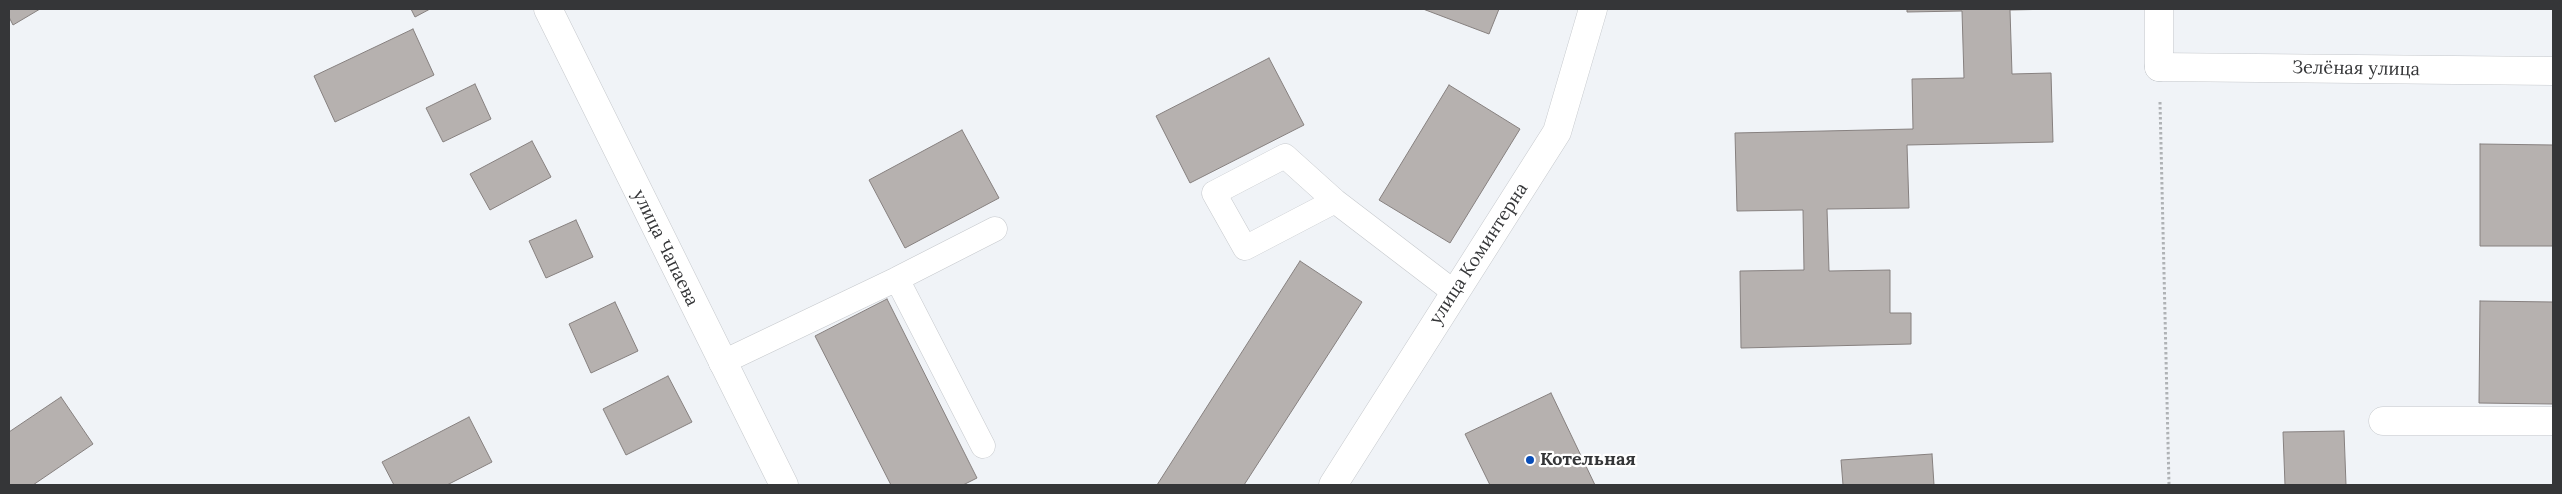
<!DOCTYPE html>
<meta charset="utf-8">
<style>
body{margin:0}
#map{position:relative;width:2562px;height:494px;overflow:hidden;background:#f0f3f7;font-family:Lora,serif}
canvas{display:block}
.frame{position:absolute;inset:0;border:10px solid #353638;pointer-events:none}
</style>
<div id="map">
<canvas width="2562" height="494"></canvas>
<div class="frame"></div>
</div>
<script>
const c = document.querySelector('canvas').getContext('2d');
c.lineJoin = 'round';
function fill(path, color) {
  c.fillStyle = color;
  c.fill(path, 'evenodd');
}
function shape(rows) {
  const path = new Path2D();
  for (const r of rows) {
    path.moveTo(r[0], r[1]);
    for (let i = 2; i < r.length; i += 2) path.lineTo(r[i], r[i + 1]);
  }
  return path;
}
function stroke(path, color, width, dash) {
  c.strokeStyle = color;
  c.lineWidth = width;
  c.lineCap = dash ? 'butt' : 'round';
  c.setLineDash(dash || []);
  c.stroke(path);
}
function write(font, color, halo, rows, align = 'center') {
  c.font = font + ' Lora,serif';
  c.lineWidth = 4.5;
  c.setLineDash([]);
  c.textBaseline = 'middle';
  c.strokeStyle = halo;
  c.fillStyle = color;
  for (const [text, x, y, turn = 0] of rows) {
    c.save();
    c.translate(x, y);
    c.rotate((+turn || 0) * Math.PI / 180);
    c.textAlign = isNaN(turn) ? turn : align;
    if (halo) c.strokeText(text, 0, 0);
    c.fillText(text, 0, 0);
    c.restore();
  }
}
const building = shape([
 [9,9,40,9,13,25,9,17,9,9],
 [411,9,430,9,415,17,411,9],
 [1423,9,1499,9,1489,34,1423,9],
 [1907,9,2056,9,2010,10,2012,74,2051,73,2053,142,1907,145,1909,208,1827,209,1829,271,1890,270,1890,313,1911,313,1911,344,1741,348,1740,271,1804,270,1803,210,1737,211,1735,133,1913,129,1912,79,1964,78,1962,11,1907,12,1907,9],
 [413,29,434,75,335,122,314,76,413,29],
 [1269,58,1304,125,1190,183,1156,116,1269,58],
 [475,84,491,119,443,142,426,108,475,84],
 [1449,85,1520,129,1450,243,1379,200,1449,85],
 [962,130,999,198,905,248,869,180,962,130],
 [532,141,551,177,490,210,470,174,532,141],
 [2480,144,2553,145,2553,246,2480,246,2480,144],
 [576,220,593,257,546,278,529,241,576,220],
 [1300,261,1362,302,1244,485,1157,485,1300,261],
 [887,299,977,478,963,485,891,485,815,336,887,299],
 [2480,301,2553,302,2553,404,2479,403,2480,301],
 [615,302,638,351,591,373,569,324,615,302],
 [668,376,692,422,626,455,603,409,668,376],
 [1551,393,1595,485,1490,485,1465,434,1551,393],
 [61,397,93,444,33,485,9,485,9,432,61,397],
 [469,417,492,462,447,485,394,485,382,462,469,417],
 [2344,431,2346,485,2285,485,2283,432,2344,431],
 [1932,454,1934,485,1843,485,1841,460,1932,454]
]);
fill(building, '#b6b1af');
stroke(building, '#86807f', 1);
const lane = shape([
 [1335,201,1245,248,1214,193,1285,156,1335,201,1454,292],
 [897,279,983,446],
 [721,363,897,279,995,229]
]);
const street = shape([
 [2159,67,2553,71],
 [2383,421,2553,421],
 [1333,485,1557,132,1593,9]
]);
const secondary = shape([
 [548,9,784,485],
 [2159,9,2159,67]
]);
stroke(lane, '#c5c8cc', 25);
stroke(street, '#c5c8cc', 29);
stroke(secondary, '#c5c8cc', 29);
stroke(shape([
 [2160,102,2169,485]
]), '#afb2b5', 3, [2.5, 2.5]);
stroke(lane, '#fff', 24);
stroke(street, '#fff', 28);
stroke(secondary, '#fff', 28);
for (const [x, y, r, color] of [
 [1530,460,5,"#084db8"]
]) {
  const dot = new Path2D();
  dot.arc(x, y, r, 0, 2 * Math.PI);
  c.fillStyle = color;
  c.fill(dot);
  stroke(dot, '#fff', 2);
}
write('18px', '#353638', '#fff', [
 ["Зелёная улица",2356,69,1],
 ["улица Чапаева",665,248,64],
 ["улица Коминтерна",1479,254,-57]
]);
write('bold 18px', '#353638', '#fff', [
 ["Котельная",1540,460]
], 'left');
</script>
